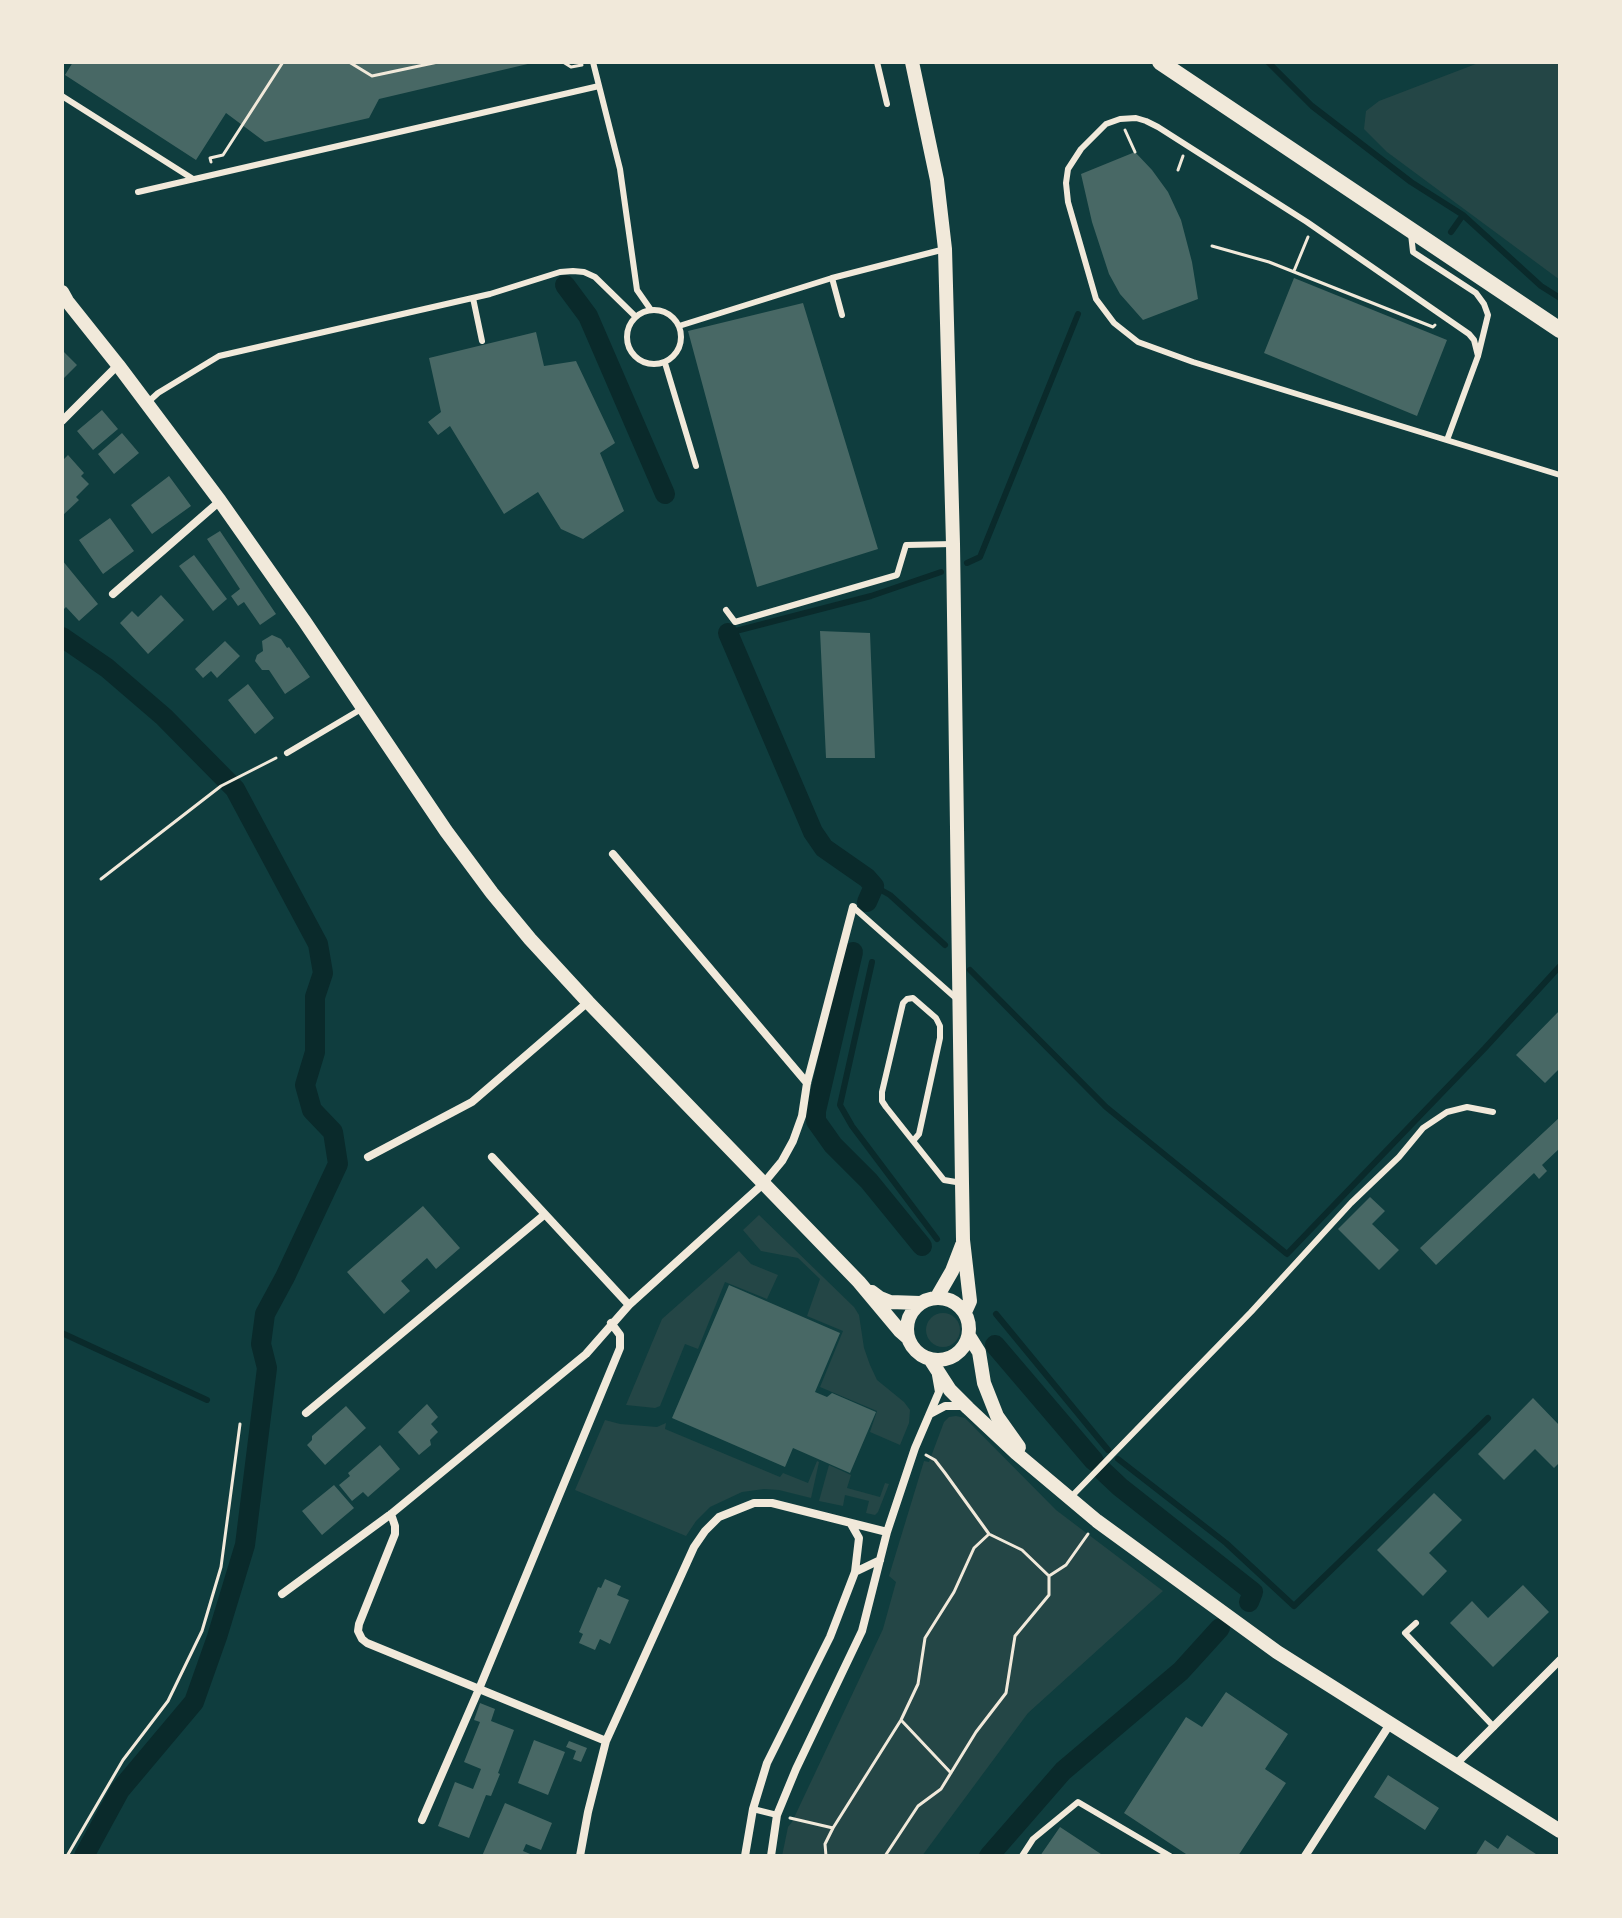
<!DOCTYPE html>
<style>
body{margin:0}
#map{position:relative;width:1622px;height:1918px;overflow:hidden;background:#0f3d3e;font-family:Karla,sans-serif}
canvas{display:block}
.frame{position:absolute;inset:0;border:64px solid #f1e9da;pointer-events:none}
</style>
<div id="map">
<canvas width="1622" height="1918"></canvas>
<div class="frame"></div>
</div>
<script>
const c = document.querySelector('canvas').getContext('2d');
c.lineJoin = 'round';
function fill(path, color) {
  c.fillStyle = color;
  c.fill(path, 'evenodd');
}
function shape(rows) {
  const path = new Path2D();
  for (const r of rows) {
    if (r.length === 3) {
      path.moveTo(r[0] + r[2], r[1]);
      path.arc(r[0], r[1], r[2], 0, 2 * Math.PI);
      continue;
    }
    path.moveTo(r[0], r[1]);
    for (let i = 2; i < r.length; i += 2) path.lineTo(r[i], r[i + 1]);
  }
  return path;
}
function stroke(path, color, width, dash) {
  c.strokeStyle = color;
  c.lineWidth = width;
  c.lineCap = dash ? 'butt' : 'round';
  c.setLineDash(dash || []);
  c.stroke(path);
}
fill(shape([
 [1481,62,1560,62,1560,280,1387,152,1364,129,1366,111,1379,101],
 [759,1215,854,1307,859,1315,864,1348,870,1365,877,1380,904,1402,910,1410,909,1423,900,1445,870,1432,877,1411,820,1387,843,1331,807,1316,820,1279,798,1258,761,1251,743,1230],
 [739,1251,751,1264,778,1275,767,1299,725,1282,698,1349,685,1344,660,1406,655,1408,626,1405,662,1319],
 [943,1330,17],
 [956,1416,965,1418,1056,1510,1163,1591,1028,1713,922,1856,782,1856,788,1827,792,1822,883,1629,896,1582,889,1576,924,1461,929,1462,944,1422,949,1417],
 [605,1420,620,1424,657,1427,666,1423,665,1429,780,1477,783,1473,808,1483,817,1461,819,1462,811,1498,779,1490,764,1489,742,1492,710,1507,696,1521,686,1536,575,1490],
 [829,1465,851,1475,847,1488,880,1497,885,1483,889,1484,878,1512,875,1515,866,1513,869,1501,845,1495,843,1506,819,1501]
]), '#244646');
stroke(shape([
 [1268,62,1312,106,1411,182,1463,215,1541,286,1560,298],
 [1451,232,1463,215],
 [967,563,980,557,1078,314],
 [728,633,871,596,941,572],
 [874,886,890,895,945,945],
 [872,962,840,1105,852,1126,937,1239],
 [970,970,1106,1107,1287,1254,1485,1048,1560,966],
 [996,1314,1108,1450],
 [62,1333,207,1400],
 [1118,1459,1226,1543,1294,1606,1488,1418]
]), '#0a2a2b', 6);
stroke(shape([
 [565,285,588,316,665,494],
 [728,633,813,832,824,848,867,878,874,886,867,902],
 [62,637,107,668,164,717,235,789,318,944,323,973,315,997,315,1052,305,1085,312,1110,333,1132,338,1164,285,1277,265,1314,261,1344,267,1368,245,1545,217,1637,194,1702,120,1790,84,1856],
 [853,952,816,1111,816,1121,833,1145,869,1181,922,1246],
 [995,1345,1094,1461],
 [1103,1471,1120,1487,1253,1592,1249,1602],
 [989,1856,1063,1771,1181,1671,1220,1628]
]), '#0a2a2b', 20);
fill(shape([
 [73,62,532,62,532,63,379,99,369,118,265,142,226,113,196,160,65,75],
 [1135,152,1152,170,1168,192,1181,220,1192,262,1198,299,1143,320,1120,294,1109,274,1092,222,1081,174],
 [1294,278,1447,340,1417,416,1264,353],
 [803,303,878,549,757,587,688,331],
 [536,332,544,366,576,361,615,443,600,453,624,511,583,539,561,529,538,492,504,514,450,426,438,435,428,422,441,412,429,358],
 [62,350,77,365,62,380],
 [102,410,118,429,93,450,77,431],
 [122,433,139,453,114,474,98,454],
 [68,455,84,473,81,476,89,484,76,497,79,500,62,516,62,461],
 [169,476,191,506,152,534,131,505],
 [110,518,134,551,103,574,79,540],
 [220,531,276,614,260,625,244,602,238,606,231,596,240,589,207,539],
 [194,555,227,599,213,611,179,566],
 [62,560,98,604,79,621,66,607,62,611],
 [161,595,184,620,148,654,120,623,132,611,138,617],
 [820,631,870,633,875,758,826,758],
 [272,635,281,639,287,648,289,647,310,677,285,694,269,670,262,670,255,661,257,655,263,651,262,641],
 [225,641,240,656,217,678,211,671,203,678,195,669],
 [248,684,274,718,255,734,228,700],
 [1560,1010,1560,1068,1545,1083,1516,1055],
 [1560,1117,1560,1148,1542,1165,1547,1171,1539,1179,1534,1173,1436,1265,1420,1248],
 [1370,1197,1385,1211,1372,1224,1399,1250,1379,1270,1338,1229],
 [423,1206,460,1248,436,1269,427,1258,401,1281,410,1291,384,1314,347,1272],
 [729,1285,840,1333,815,1392,827,1397,832,1393,876,1412,850,1473,793,1448,785,1467,672,1418],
 [1533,1398,1560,1426,1560,1462,1554,1468,1535,1449,1504,1480,1478,1454],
 [427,1404,438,1417,431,1424,438,1432,430,1440,431,1445,419,1455,398,1432],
 [346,1406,366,1428,325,1465,307,1445,312,1440,312,1436],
 [380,1445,400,1469,368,1497,363,1492,352,1501,339,1485,350,1476,348,1473],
 [334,1485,354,1508,322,1535,302,1511],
 [1434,1493,1462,1520,1429,1553,1447,1571,1423,1596,1377,1550],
 [605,1579,621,1586,617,1595,629,1600,610,1644,600,1639,595,1650,579,1643,583,1634,579,1632,598,1587,601,1588],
 [1523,1585,1549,1612,1493,1667,1450,1623,1472,1601,1488,1618],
 [1226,1692,1288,1734,1265,1769,1286,1783,1238,1856,1189,1856,1124,1813,1186,1717,1202,1727],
 [480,1703,495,1709,491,1721,514,1730,498,1773,500,1774,491,1796,486,1795,469,1838,438,1826,455,1782,473,1789,481,1769,464,1762,480,1722,474,1720],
 [534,1740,565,1752,548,1795,518,1783],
 [569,1741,587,1748,581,1762,573,1759,576,1751,566,1747],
 [1388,1775,1439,1808,1425,1830,1374,1797],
 [505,1803,552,1823,541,1850,526,1844,523,1851,535,1856,482,1856],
 [1060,1827,1104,1856,1040,1856],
 [1507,1835,1539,1856,1475,1856,1485,1840,1498,1849]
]), '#486865');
stroke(shape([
 [349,62,372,76,438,62],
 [563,62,571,67,582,65],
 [1125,130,1135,152],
 [211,162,210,158,223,155,283,62],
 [1178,170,1183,156],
 [1212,246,1269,262,1433,327,1435,325],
 [1294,271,1308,237],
 [101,879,221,786,276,758],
 [926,1455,935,1460,945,1473,989,1534,1022,1550,1049,1576],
 [901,1720,951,1773],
 [790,1818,833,1828],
 [67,1856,123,1760,168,1701,202,1631,221,1567,240,1424],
 [826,1856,825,1844,833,1828,901,1720,918,1684,925,1638,954,1592,974,1548,989,1534],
 [885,1856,918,1806,941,1789,976,1732,1006,1693,1015,1636,1049,1595,1049,1576,1066,1565,1088,1534]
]), '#f1e9da', 3);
stroke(shape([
 [593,62,620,169,637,290,651,310],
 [877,62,887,104],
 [62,96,193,179],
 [138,192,599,86],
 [1411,234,1413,252,1476,293,1484,304,1488,315,1478,356,1447,440],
 [832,278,842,315],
 [473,298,482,341],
 [654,337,27],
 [679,326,832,278,945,249],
 [1478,356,1474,340,1469,334,1307,222,1158,127,1146,121,1136,118,1120,119,1106,124,1081,149,1068,169,1066,183,1068,202,1096,299,1114,323,1138,342,1193,362,1560,475],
 [665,363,696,466],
 [146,404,158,393,219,356,490,294,560,272,573,271,584,272,595,277,636,317],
 [726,610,735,622,897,575,906,545,953,544],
 [287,753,363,708],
 [853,907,958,1000],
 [913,1141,919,1134,940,1038,940,1026,936,1018,913,998,907,999,903,1003,882,1092,882,1101,886,1107,913,1141,944,1180,962,1183],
 [1070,1498,1251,1312,1351,1203,1399,1157,1423,1128,1447,1112,1467,1107,1493,1112],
 [1416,1623,1405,1633,1494,1727],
 [753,1809,777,1815],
 [1022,1856,1033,1839,1078,1802,1170,1856]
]), '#f1e9da', 6);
stroke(shape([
 [62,421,118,365],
 [113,594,220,501],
 [613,854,807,1083],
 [368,1157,472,1102,588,1002],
 [492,1157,629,1305],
 [306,1413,544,1215],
 [930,1414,945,1406,963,1406],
 [391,1514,395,1526,395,1534,359,1624,358,1631,362,1639,367,1643,606,1741],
 [855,1572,880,1560],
 [282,1594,391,1514,586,1354,629,1305,763,1184,782,1161,793,1141,802,1116,807,1083,853,907],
 [1455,1765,1560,1660],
 [422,1820,479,1689,620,1348,620,1335,611,1323],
 [580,1856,588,1812,606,1741,694,1547,705,1531,719,1517,754,1503,772,1503,887,1532],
 [745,1856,753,1809,767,1763,830,1637,855,1572,859,1538,851,1524],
 [771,1856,777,1815,796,1769,862,1631,887,1532,915,1448,939,1392,936,1375],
 [1305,1856,1390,1724]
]), '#f1e9da', 8);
stroke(shape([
 [912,62,937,180,945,249,953,544,962,1183,963,1240,970,1301,965,1312],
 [62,292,67,301,118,365,220,501,305,622,446,831,492,893,530,939,588,1002,859,1282,900,1331,908,1338],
 [872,1292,880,1298,890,1302,920,1303],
 [937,1297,952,1271,962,1245],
 [938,1329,31],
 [969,1336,979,1352,984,1383,997,1416,1019,1447],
 [930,1359,950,1390,968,1408,1016,1453,1097,1521,1277,1652,1560,1831]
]), '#f1e9da', 14);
stroke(shape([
 [1160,62,1560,330]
]), '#f1e9da', 16);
</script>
